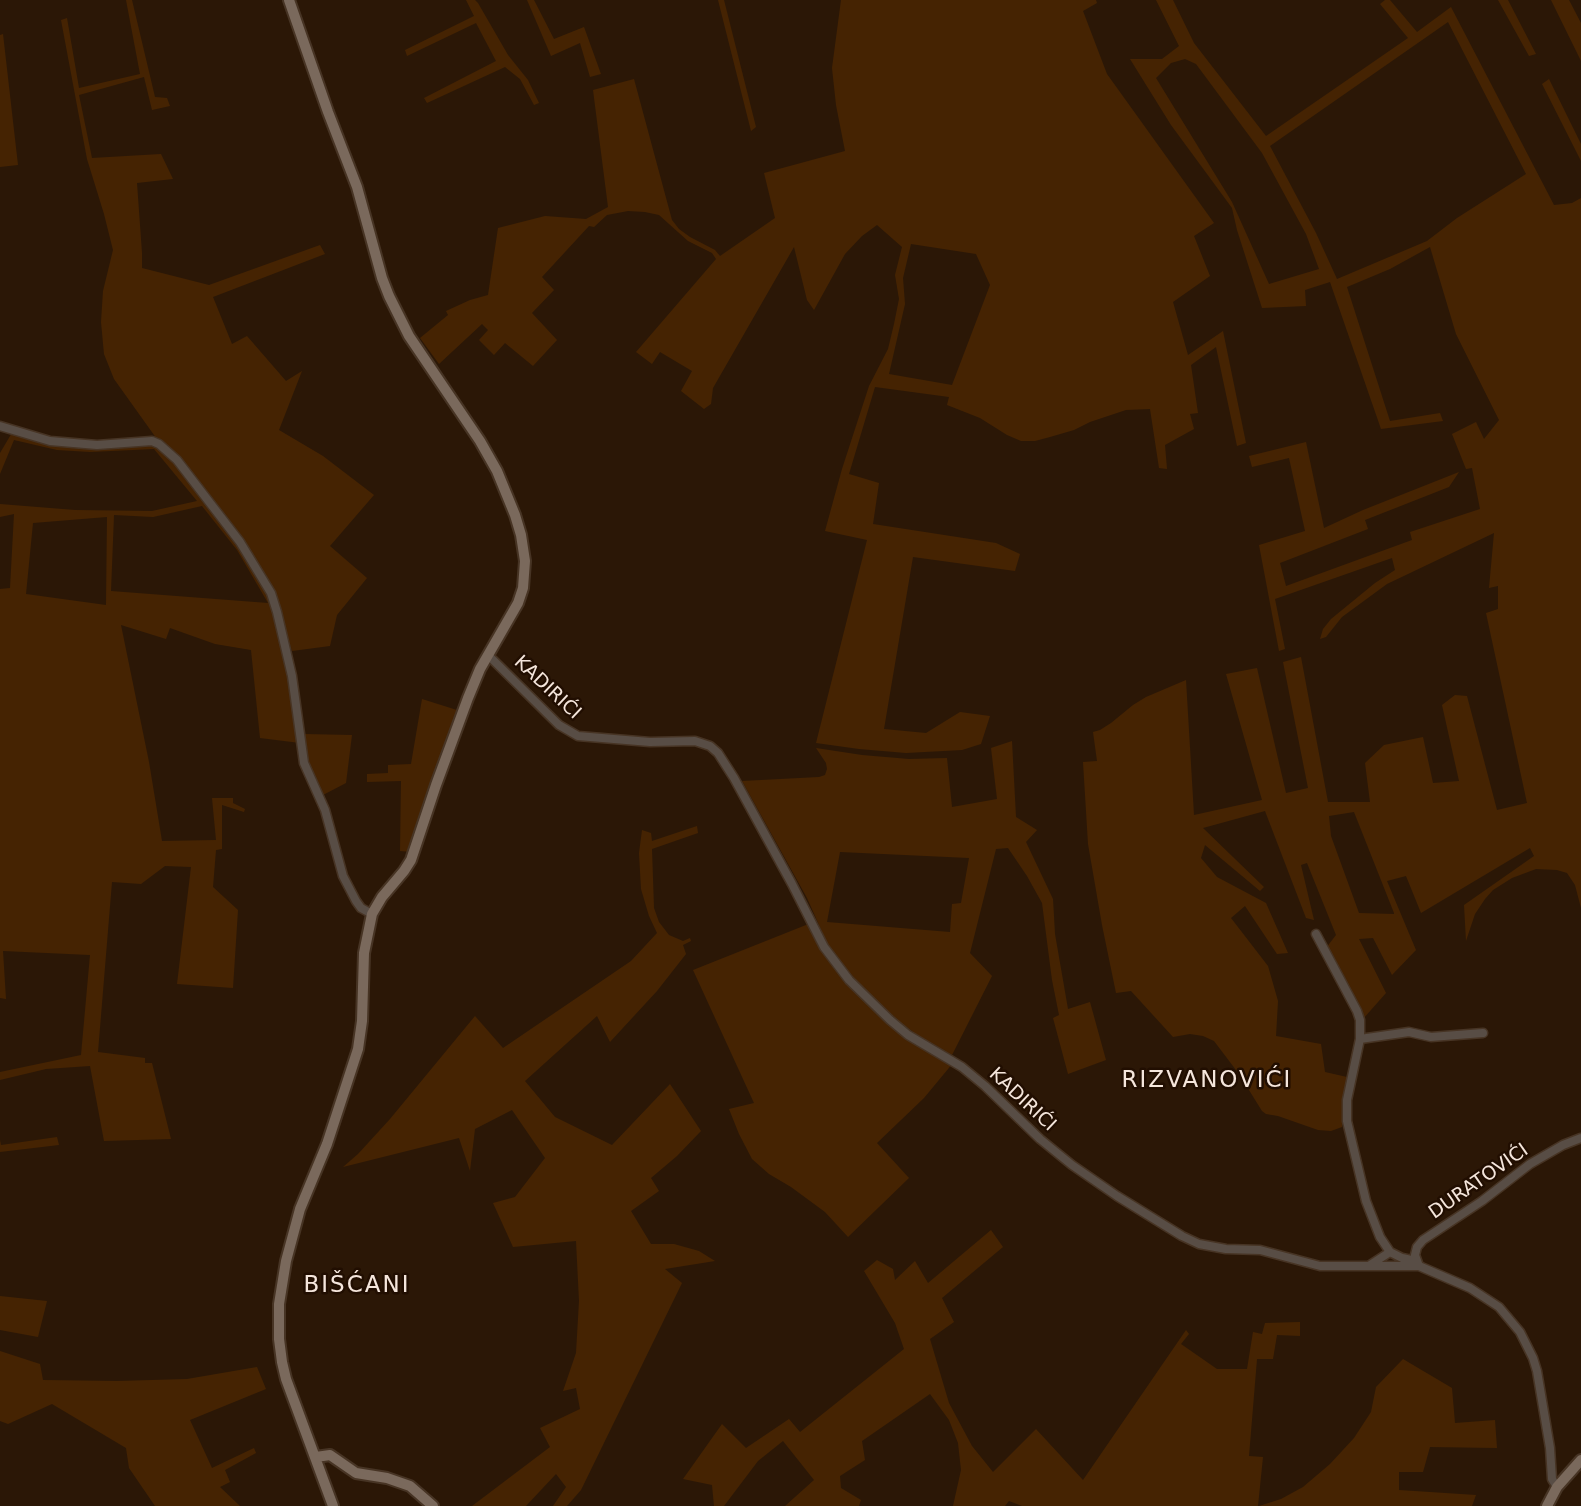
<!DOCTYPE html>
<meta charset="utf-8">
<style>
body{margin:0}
canvas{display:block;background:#2b1706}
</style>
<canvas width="1581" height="1506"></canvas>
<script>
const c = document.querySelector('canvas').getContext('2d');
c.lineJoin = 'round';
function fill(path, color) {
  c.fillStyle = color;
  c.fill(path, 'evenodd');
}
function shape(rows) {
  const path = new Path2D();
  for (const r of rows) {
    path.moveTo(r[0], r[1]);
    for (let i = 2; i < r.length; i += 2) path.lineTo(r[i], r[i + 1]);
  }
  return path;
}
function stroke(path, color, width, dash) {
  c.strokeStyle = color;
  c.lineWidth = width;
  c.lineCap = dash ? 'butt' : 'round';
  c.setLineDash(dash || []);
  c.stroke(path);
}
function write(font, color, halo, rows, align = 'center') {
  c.font = font + ' "DejaVu Sans",sans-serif';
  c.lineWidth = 5;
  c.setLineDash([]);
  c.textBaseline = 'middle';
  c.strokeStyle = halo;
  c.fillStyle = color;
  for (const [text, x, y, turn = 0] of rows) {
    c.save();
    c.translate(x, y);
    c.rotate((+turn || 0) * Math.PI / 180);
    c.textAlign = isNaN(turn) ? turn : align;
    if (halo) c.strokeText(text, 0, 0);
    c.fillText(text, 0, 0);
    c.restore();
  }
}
fill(shape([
 [126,0,132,0,155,97,167,98,170,106,152,110,144,77,79,95,92,158,161,154,173,179,137,183,142,253,142,268,209,285,320,245,325,254,213,297,232,344,247,336,286,381,302,371,279,430,323,456,374,495,330,546,367,578,337,615,330,646,292,651,276,601,300,743,260,738,251,650,215,644,170,628,166,639,121,625,149,762,162,841,216,840,212,798,233,798,233,803,245,809,244,812,222,805,222,849,216,850,213,887,238,910,233,988,177,984,191,867,165,866,141,884,112,882,98,1052,145,1058,145,1063,152,1063,171,1139,104,1141,90,1066,46,1069,0,1080,0,1072,81,1055,90,955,3,951,6,999,0,998,0,589,10,588,14,514,0,517,0,504,75,510,152,511,197,501,154,449,90,452,57,450,14,440,0,474,0,453,13,431,53,442,159,442,114,379,104,354,101,322,103,291,113,250,104,214,87,159,61,20,67,18,79,88,140,74],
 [202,506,237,550,268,603,111,591,114,515,153,517],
 [107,517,106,605,26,594,33,523],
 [466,0,475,0,478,3,508,55,528,80,539,103,534,105,520,79,505,67,427,103,424,98,496,61,476,23,407,56,405,50,474,16],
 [527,0,534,0,554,39,584,27,601,74,590,77,580,43,551,56],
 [718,0,724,0,756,127,751,131],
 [841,0,1096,0,1097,3,1083,11,1107,74,1214,223,1194,236,1210,276,1173,302,1188,355,1223,331,1246,443,1237,446,1216,347,1191,365,1198,413,1190,414,1194,429,1165,445,1167,469,1159,468,1150,409,1126,410,1090,422,1074,430,1050,437,1035,441,1021,441,1007,435,980,418,947,405,949,397,875,387,849,474,879,483,873,524,996,543,1020,554,1015,571,913,557,884,729,926,733,960,712,990,716,981,744,962,750,906,753,859,749,816,743,867,540,825,531,842,469,869,386,888,349,894,324,899,299,895,275,902,247,877,225,862,236,845,254,814,310,807,300,794,247,713,388,711,404,704,409,681,391,692,371,660,352,652,364,636,352,716,259,712,253,688,241,659,215,645,212,628,211,607,215,594,227,589,226,542,277,554,290,532,313,557,340,533,366,505,343,494,355,479,340,488,330,482,324,439,364,420,338,448,315,446,311,470,300,488,295,498,228,545,216,586,219,608,207,593,90,634,79,672,220,679,229,690,237,715,250,720,256,775,218,764,173,845,151,836,105,832,68],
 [911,244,976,254,990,285,952,385,889,374,905,304,903,278],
 [1156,0,1173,0,1194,43,1266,136,1408,38,1380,4,1385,0,1390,0,1417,32,1451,7,1554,205,1572,203,1581,198,1581,908,1575,885,1567,873,1557,870,1536,869,1512,878,1493,890,1485,899,1475,914,1466,941,1464,905,1534,856,1530,848,1421,913,1406,876,1387,881,1416,950,1392,975,1373,938,1359,939,1386,993,1363,1019,1326,948,1336,935,1307,863,1301,865,1314,920,1306,918,1265,811,1203,828,1264,887,1260,891,1205,845,1201,858,1217,877,1266,903,1288,953,1277,954,1245,906,1231,918,1268,966,1278,1001,1276,1036,1321,1044,1325,1072,1347,1077,1343,1101,1342,1127,1331,1131,1318,1130,1278,1116,1266,1114,1262,1111,1239,1074,1214,1041,1203,1036,1190,1034,1173,1037,1131,991,1116,993,1102,925,1088,844,1083,762,1097,761,1093,732,1100,730,1111,723,1133,705,1146,697,1186,680,1194,815,1262,800,1226,674,1257,668,1286,793,1308,788,1283,662,1301,657,1328,802,1370,802,1365,763,1384,745,1423,737,1433,783,1459,781,1442,705,1455,695,1467,696,1497,810,1527,803,1486,613,1498,609,1498,586,1489,588,1494,533,1387,584,1342,617,1326,637,1320,639,1323,629,1331,619,1375,583,1395,570,1392,558,1275,599,1285,649,1279,651,1259,545,1305,531,1289,458,1252,467,1249,456,1306,442,1324,528,1363,510,1459,472,1449,487,1365,520,1368,529,1280,563,1286,586,1412,540,1410,532,1480,509,1472,468,1466,469,1452,434,1476,422,1484,439,1499,420,1456,334,1430,247,1390,269,1347,287,1390,421,1440,413,1443,421,1381,429,1330,282,1305,290,1306,306,1262,308,1237,230,1232,208,1171,125,1130,59,1162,59,1179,46],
 [1448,22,1526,174,1457,218,1427,241,1337,279,1316,233,1270,146],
 [1185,59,1196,64,1262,153,1306,234,1319,269,1269,284,1232,202,1156,78,1171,63],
 [1354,812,1394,913,1394,914,1359,913,1331,836,1329,816],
 [1498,0,1508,0,1536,54,1529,56],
 [1551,0,1569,0,1581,23,1581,61],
 [3,34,18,165,0,167,0,35],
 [1549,79,1581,144,1581,161,1542,84],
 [422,699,460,711,412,852,400,851,401,781,367,782,367,774,388,773,388,765,411,764],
 [303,734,352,735,346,783,323,795,309,763],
 [1012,741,1016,817,1037,830,1026,842,1053,899,1055,934,1068,1009,1090,1002,1106,1060,1068,1074,1053,1018,1059,1015,1052,980,1042,903,1027,876,1008,848,996,849,970,953,992,976,952,1055,916,1034,901,1023,861,986,840,961,827,943,807,898,742,781,819,777,825,775,827,769,826,763,816,748,862,755,909,759,947,758,952,807,997,799,991,748],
 [840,852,969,858,961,903,952,904,950,932,827,922],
 [697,826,698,833,652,849,654,908,659,922,669,935,683,941,690,938,691,941,683,945,686,954,657,991,610,1042,597,1016,525,1081,555,1117,612,1145,670,1084,701,1131,677,1156,651,1178,659,1191,631,1211,651,1244,674,1244,699,1251,715,1261,665,1269,682,1283,581,1490,567,1506,553,1506,566,1487,556,1474,526,1506,472,1506,550,1447,540,1428,580,1409,576,1388,563,1391,576,1353,579,1301,576,1241,513,1247,493,1203,515,1197,545,1158,512,1110,475,1129,470,1171,459,1138,343,1167,358,1154,390,1119,475,1016,503,1048,631,961,657,933,649,916,641,889,639,853,642,830,651,833,652,841],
 [811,923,824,948,889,1022,953,1063,924,1098,877,1143,909,1178,848,1237,825,1212,791,1187,769,1174,752,1159,739,1134,729,1109,754,1103,693,970],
 [57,1137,59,1145,0,1152,0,1140,1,1145],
 [991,1230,1003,1247,942,1298,954,1322,930,1339,949,1403,972,1446,993,1472,1036,1429,1083,1480,1186,1330,1189,1334,1181,1344,1217,1369,1247,1369,1253,1332,1262,1334,1265,1323,1300,1322,1300,1336,1277,1335,1273,1359,1257,1359,1249,1456,1263,1457,1258,1506,1022,1506,1009,1501,1005,1506,953,1506,961,1470,958,1443,949,1420,930,1394,862,1441,865,1460,840,1476,841,1488,861,1500,859,1506,785,1506,814,1480,783,1441,758,1461,724,1506,714,1506,712,1485,683,1479,722,1424,746,1448,789,1419,800,1432,904,1349,895,1323,864,1271,877,1260,893,1269,895,1280,915,1261,928,1283],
 [0,1296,47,1301,38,1337,0,1330],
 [0,1351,40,1364,43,1380,117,1381,187,1379,257,1367,266,1389,190,1420,212,1468,254,1448,256,1453,225,1470,230,1482,220,1487,240,1506,155,1506,129,1468,126,1448,52,1404,8,1424,0,1421],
 [1403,1359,1452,1388,1455,1423,1495,1420,1497,1448,1430,1447,1423,1472,1399,1472,1399,1490,1476,1495,1472,1506,1259,1506,1281,1499,1303,1487,1330,1464,1354,1438,1371,1412,1376,1387]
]), '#452302');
const street = shape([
 [0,426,50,441,97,445,152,441,159,444,177,460,240,542,271,593,277,612,292,676,304,763,325,810,343,876,356,901,361,908,372,914],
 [488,655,559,725,578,736,650,742,695,741,710,746,718,753,734,778,792,884,824,947,849,980,890,1020,908,1035,962,1067,985,1086,1040,1139,1072,1165,1117,1196,1182,1236,1199,1244,1226,1249,1260,1250,1320,1266,1419,1266,1470,1288,1499,1307,1520,1332,1533,1358,1537,1371,1550,1448,1552,1479,1557,1487],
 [1316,934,1357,1011,1360,1020,1360,1039,1347,1100,1347,1121,1366,1201,1380,1237,1390,1252,1370,1265],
 [1360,1039,1409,1032,1431,1037,1483,1033],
 [1390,1252,1402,1258,1416,1261],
 [1419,1266,1415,1255,1417,1247,1423,1240,1482,1201,1530,1164,1563,1145,1581,1138]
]);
const secondary = shape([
 [289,0,328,112,357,187,382,278,389,296,409,336,480,441,497,471,515,515,521,535,525,561,523,588,518,603,480,669,468,698,436,785,411,860,404,871,382,897,372,914,364,953,362,1021,358,1049,327,1144,300,1209,286,1261,279,1304,279,1339,282,1362,286,1379,333,1506],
 [316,1457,330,1455,356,1473,387,1478,410,1486,433,1506],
 [1547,1506,1557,1487,1581,1460]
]);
stroke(street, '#473424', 11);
stroke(secondary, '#473424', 14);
stroke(street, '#584d45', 8);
stroke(secondary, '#7a695c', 10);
write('19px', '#f5e6dc', '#210e01', [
 ["KADIRIĆI",547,688,43],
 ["KADIRIĆI",1022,1100,43],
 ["DURATOVIĆI",1479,1182,-35]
]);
c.letterSpacing = '2px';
write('23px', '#f5e6dc', '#210e01', [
 ["RIZVANOVIĆI",1207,1081],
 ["BIŠĆANI",357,1286]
]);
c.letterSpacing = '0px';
</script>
